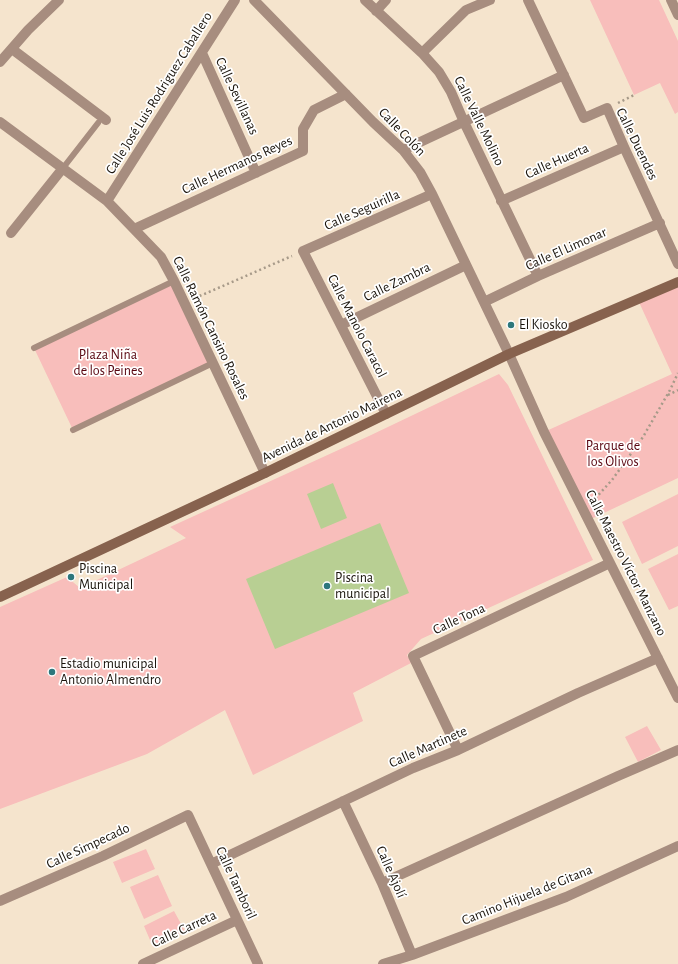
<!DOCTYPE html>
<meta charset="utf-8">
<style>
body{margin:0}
canvas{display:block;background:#f5e4cd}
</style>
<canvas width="678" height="964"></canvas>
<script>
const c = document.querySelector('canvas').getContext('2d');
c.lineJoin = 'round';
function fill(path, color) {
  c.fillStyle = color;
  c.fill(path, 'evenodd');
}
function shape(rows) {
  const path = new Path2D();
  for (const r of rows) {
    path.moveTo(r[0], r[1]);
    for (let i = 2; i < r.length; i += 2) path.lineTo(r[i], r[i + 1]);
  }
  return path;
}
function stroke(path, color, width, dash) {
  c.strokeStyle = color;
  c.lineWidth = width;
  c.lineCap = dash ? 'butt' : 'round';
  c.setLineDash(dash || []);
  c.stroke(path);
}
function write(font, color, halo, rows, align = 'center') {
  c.font = font + ' "Alegreya Sans",sans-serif';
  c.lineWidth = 3.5;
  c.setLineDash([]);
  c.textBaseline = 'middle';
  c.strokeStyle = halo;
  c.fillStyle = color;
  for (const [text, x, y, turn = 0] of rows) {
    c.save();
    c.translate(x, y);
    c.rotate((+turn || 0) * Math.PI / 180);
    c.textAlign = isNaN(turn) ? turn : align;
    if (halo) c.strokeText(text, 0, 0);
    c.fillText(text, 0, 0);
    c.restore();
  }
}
fill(shape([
 [590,0,659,0,678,41,678,112,675,114,660,83,634,95],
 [174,281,213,363,73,430,34,348],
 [678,282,678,478,589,520,544,432,672,374,638,300],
 [499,374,508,385,593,560,421,639,407,655,411,663,353,693,363,721,253,775,225,710,147,754,0,809,0,607,67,577,80,588,186,538,170,527,369,436],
 [678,494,678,546,642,564,622,522],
 [678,554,678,606,669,610,648,569],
 [647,726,661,750,638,762,625,737],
 [146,849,155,869,122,883,113,862],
 [158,875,172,906,144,919,130,887],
 [174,911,185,931,153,947,144,926]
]), '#f8bebb');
fill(shape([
 [333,483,347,518,321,529,307,494],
 [380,523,409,593,275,649,246,579]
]), '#b8cf93');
stroke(shape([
 [618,103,634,95],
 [195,298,292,256],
 [668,395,678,390],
 [592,502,612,480,643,437,670,390,678,373]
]), '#a79a89', 2.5, [2, 3]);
stroke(shape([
 [63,168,98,123],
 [34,348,174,281],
 [73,430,213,363]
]), '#a78d7f', 6);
stroke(shape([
 [254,0,373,122,403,150,420,172,432,194,509,354,544,432,678,698],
 [365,0,422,53,439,72,451,92,464,122,538,276],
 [528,0,584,118,607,108,624,147,678,264],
 [671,0,678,15],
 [376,11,386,0],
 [12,49,106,120],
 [202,53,256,173],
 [422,53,466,10,490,0],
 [0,62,28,30,59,0],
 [0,122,107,201,161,257,174,281,265,473],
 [403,150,564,75],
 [107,201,235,0],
 [501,201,624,147],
 [134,229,303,151,303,129,314,110,346,94],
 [11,233,63,168],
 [484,302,538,276,660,223],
 [341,325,466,265],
 [386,414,303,251,432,194],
 [458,750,413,656,610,563],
 [343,801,382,883,412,955],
 [211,864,413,768,458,750,578,693,658,658],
 [382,883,618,776,678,750],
 [0,901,103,856,188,815,258,964],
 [143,964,237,920],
 [383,964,412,955,566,897,678,846]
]), '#a78d7f', 10);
stroke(shape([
 [0,597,265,473,509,354,678,282]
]), '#87624e', 10);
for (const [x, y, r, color] of [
 [511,325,4,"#2d777c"],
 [71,577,4,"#2d777c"],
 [327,586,4,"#2d777c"],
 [52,672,4,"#2d777c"]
]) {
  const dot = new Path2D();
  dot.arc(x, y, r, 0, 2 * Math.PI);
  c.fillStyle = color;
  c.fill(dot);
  stroke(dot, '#fff', 1.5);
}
write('14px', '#19130b', '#fff', [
 ["Calle José Luis Rodriguez Caballero",159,93,-58],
 ["Calle Sevillanas",237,96,65],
 ["Calle Valle Molino",479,121,64],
 ["Calle Colón",402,132,46],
 ["Calle Duendes",637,144,64],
 ["Calle Huerta",557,161,-24],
 ["Calle Hermanos Reyes",237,165,-25],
 ["Calle Seguirilla",362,210,-24],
 ["Calle El Limonar",566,249,-24],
 ["Calle Zambra",397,282,-26],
 ["Calle Manolo Caracol",357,326,63],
 ["Calle Ramón Cansino Rosales",211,328,64],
 ["Avenida de Antonio Mairena",332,425,-26],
 ["Calle Maestro Víctor Manzano",626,563,63],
 ["Calle Tona",459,619,-25],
 ["Calle Martinete",428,747,-24],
 ["Calle Simpecado",88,846,-25],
 ["Calle Ajolí",391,872,66],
 ["Calle Tamboril",236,883,65],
 ["Camino Hijuela de Gitana",527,895,-22],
 ["Calle Carreta",184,929,-25]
]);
write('14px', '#19130b', '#fff', [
 ["El Kiosko",519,325],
 ["Piscina",79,569],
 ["Municipal",79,585],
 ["Piscina",335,578],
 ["municipal",335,594],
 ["Estadio municipal",60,664],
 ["Antonio Almendro",60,680]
], 'left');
write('14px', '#590610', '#fff', [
 ["Plaza Niña",108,355],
 ["de los Peines",108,371],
 ["Parque de",613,446],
 ["los Olivos",613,462]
]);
</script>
